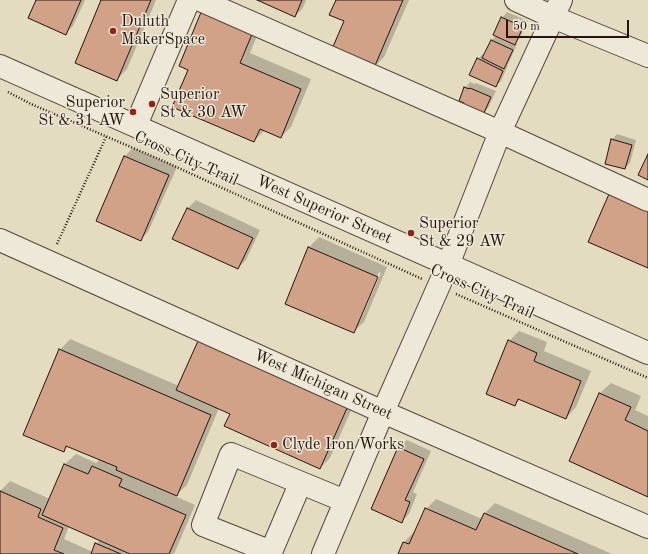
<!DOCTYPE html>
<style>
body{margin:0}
#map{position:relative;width:648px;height:554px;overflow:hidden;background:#e4dcc1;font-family:"Old Standard TT",serif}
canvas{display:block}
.scale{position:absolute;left:506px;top:20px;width:123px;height:18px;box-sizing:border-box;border:2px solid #26150e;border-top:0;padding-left:5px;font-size:12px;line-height:14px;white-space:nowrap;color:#26150e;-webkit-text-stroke:3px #ede8d7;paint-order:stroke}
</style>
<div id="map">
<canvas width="648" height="554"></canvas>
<div class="scale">50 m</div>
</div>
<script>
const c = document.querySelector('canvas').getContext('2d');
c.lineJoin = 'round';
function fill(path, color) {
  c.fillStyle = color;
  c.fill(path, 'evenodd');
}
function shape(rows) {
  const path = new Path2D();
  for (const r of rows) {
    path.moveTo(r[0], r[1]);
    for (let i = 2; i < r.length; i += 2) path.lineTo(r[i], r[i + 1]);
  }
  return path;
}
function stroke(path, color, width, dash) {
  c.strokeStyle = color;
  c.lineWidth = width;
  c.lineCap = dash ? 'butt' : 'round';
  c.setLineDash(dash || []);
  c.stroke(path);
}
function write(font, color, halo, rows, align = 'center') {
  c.font = font + ' "Old Standard TT",serif';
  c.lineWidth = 3;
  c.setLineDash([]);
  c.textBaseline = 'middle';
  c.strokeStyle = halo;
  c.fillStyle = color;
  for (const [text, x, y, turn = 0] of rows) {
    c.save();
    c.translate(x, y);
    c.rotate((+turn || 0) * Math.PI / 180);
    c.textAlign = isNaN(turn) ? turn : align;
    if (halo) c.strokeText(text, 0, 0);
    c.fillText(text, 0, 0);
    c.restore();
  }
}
fill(shape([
 [37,0,85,0,73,26,65,34],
 [102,0,156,0,127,69,117,80],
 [226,0,265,16,250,53,311,79,291,127,281,137,265,130,254,141],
 [259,0,306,0,303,8,295,16],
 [337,0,409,0,384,57,374,67,345,21],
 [507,12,528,21,520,38,515,43,517,44,509,62,507,65,508,65,501,81,495,86,478,59,483,54,485,55,492,40,497,35,502,18],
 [470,82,475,84,476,83,496,91,488,108,483,114,465,88],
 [617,134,636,140,630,163,625,168,612,140],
 [133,148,177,167,148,232,140,240,97,221,125,156],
 [196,200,260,230,246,260,238,268,174,239,188,208],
 [319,237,387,267,364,322,353,332,308,248],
 [379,272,381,273,360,321,358,321],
 [519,331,547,342,544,351,591,371,576,407,566,418,520,399,515,405,509,341],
 [70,339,179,386,199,341,357,397,330,458,320,468,231,414,219,408,187,485,175,496,195,505,174,554,0,554,0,491,10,481,50,499,65,464,76,454,96,463,100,459,69,445,63,451,60,350],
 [69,526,100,540,96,544,93,552,64,539],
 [611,383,641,396,635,410,648,416,648,496,570,461,600,393],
 [407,440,431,451,413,492,417,494,409,514,401,522,399,448],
 [436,499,482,519,484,514,495,503,612,554,399,554,404,542,414,532,416,532,426,509]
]), '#0003');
const building = shape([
 [36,0,81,0,66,35,28,18,36,0],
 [101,0,151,0,117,81,75,63,101,0],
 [257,0,302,0,295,17,257,0],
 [336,0,403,0,374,68,332,49,344,21,329,15,336,0],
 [204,5,255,27,240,63,301,89,281,138,260,129,254,142,172,107,188,70,179,66,204,5],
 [501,17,523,27,515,45,493,35,501,17],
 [491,40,513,50,504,69,482,58,491,40],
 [477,58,503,71,496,87,469,75,477,58],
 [464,87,469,89,470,88,491,97,483,115,463,106,464,103,459,101,464,87],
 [611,139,632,145,625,169,605,164,611,139],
 [648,154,648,180,638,175,648,154],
 [124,156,169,175,141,241,96,221,124,156],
 [609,194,648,211,648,268,588,242,609,194],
 [187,208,253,238,238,269,172,239,187,208],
 [308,247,378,277,354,333,285,304,308,247],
 [508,340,537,353,534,361,581,381,566,419,518,399,515,406,486,394,508,340],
 [198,341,347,408,320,469,224,426,230,414,176,390,198,341],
 [59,349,211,415,177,496,116,470,117,467,66,446,64,452,23,435,59,349],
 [599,393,631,407,625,420,648,431,648,497,569,461,599,393],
 [398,447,424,459,405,500,410,502,402,523,371,509,398,447],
 [64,464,88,474,92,466,122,479,119,486,186,515,169,554,130,554,42,515,64,464],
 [0,491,41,509,38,517,63,528,54,550,64,554,0,554,0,491],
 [425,508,476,530,484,513,578,554,398,554,403,542,409,544,425,508],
 [95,543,121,554,91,554,95,543]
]);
fill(building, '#d1a188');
stroke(building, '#26150e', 1);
const minor = shape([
 [200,0,500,132,648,200],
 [516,0,553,17,648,56],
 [0,66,648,353],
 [136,125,189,0],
 [0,240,383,412,648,527],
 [300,484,271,552,203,525,231,454,345,501],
 [323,554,383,412,448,265,500,132,561,0]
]);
stroke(minor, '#56473b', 24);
stroke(shape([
 [8,92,31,104,161,160,422,279],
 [57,244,106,137],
 [456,294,648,378]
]), '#26150e', 2.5, [1, 2]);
stroke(minor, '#ede8d7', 22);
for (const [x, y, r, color] of [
 [113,31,4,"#8f2418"],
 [152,104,4,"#8f2418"],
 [133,112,4,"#8f2418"],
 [411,233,4,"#8f2418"],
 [274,445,4,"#8f2418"]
]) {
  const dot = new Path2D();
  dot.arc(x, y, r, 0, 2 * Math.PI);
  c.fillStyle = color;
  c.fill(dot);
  stroke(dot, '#ede8d7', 1.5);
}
write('16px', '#26150e', '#ede8d7', [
 ["Duluth",121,22],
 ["MakerSpace",121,40],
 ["Superior",160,95],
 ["St & 30 AW",160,113],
 ["Superior",125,103,"right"],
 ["St & 31 AW",125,121,"right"],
 ["Superior",419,224],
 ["St & 29 AW",419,242],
 ["Clyde Iron Works",282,445]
], 'left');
write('16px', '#26150e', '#ede8d7', [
 ["Cross City Trail",186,159,24],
 ["West Superior Street",324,210,24],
 ["Cross City Trail",482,292,24],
 ["West Michigan Street",323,385,24]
]);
</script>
